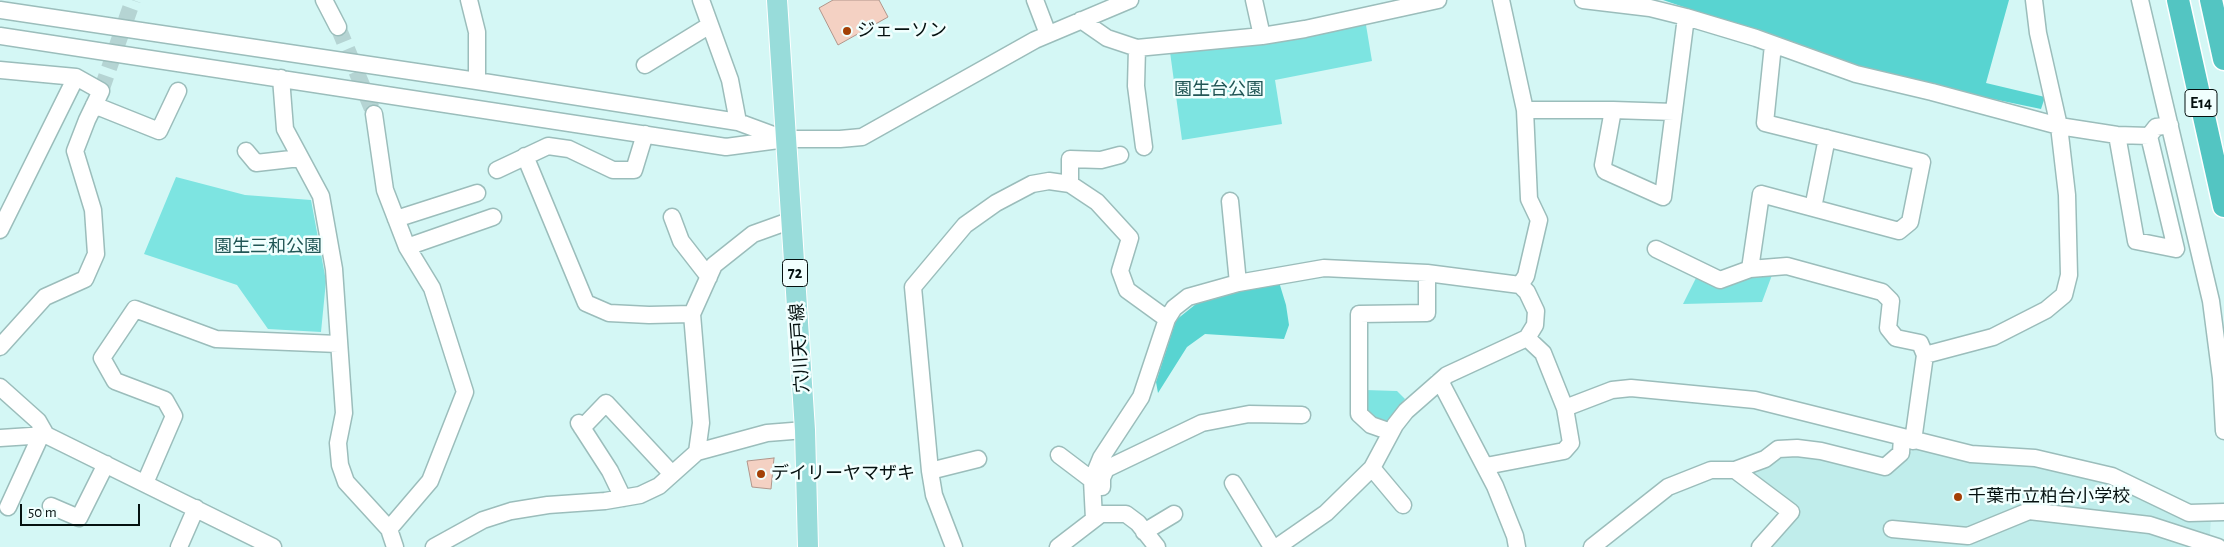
<!DOCTYPE html>
<meta charset="utf-8">
<style>
body{margin:0}
#map{position:relative;width:2224px;height:547px;overflow:hidden;background:#d4f7f5;font-family:"Alegreya Sans",sans-serif}
canvas{display:block}
.scale{position:absolute;left:20px;top:504px;width:120px;height:22px;box-sizing:border-box;border:2px solid #051110;border-top:0;padding-left:6px;font-size:15px;line-height:18px;white-space:nowrap;color:#051110;-webkit-text-stroke:4px #f1fffe;paint-order:stroke}
</style>
<div id="map">
<canvas width="2224" height="547"></canvas>
<div class="scale">50 m</div>
</div>
<script>
const c = document.querySelector('canvas').getContext('2d');
c.lineJoin = 'round';
function fill(path, color) {
  c.fillStyle = color;
  c.fill(path, 'evenodd');
}
function shape(rows) {
  const path = new Path2D();
  for (const r of rows) {
    path.moveTo(r[0], r[1]);
    for (let i = 2; i < r.length; i += 2) path.lineTo(r[i], r[i + 1]);
  }
  return path;
}
function stroke(path, color, width, dash) {
  c.strokeStyle = color;
  c.lineWidth = width;
  c.lineCap = dash ? 'butt' : 'round';
  c.setLineDash(dash || []);
  c.stroke(path);
}
function write(font, color, halo, rows, align = 'center') {
  c.font = font + ' "Alegreya Sans","Noto Sans JP",sans-serif';
  c.lineWidth = 5;
  c.setLineDash([]);
  c.textBaseline = 'middle';
  c.strokeStyle = halo;
  c.fillStyle = color;
  for (const [text, x, y, turn = 0] of rows) {
    c.save();
    c.translate(x, y);
    c.rotate((+turn || 0) * Math.PI / 180);
    c.textAlign = isNaN(turn) ? turn : align;
    if (halo) c.strokeText(text, 0, 0);
    c.fillText(text, 0, 0);
    c.restore();
  }
}
fill(shape([
 [1915,448,1962,460,2046,466,2113,483,2181,518,2211,519,2209,547,1764,547,1795,510,1745,472,1784,453,1798,452,1886,473]
]), '#c0edeb');
fill(shape([
 [1365,19,1372,61,1275,80,1282,124,1182,140,1170,52],
 [176,177,245,195,311,200,326,281,321,332,268,329,237,285,144,254],
 [1772,275,1762,302,1683,304,1697,276],
 [1365,390,1397,391,1405,399,1386,422,1372,416,1364,407]
]), '#7de4e1');
fill(shape([
 [1663,0,2009,0,1986,83,2045,97,2041,109,1921,84,1833,61,1787,42],
 [1279,282,1286,305,1289,325,1284,339,1205,334,1187,347,1158,393,1156,382,1176,320,1201,300]
]), '#58d4d1');
const building = shape([
 [833,0,879,0,888,17,838,45,819,8,833,0],
 [774,458,771,489,752,487,747,461,774,458]
]);
fill(building, '#f4d1c3');
stroke(building, '#b1968b', 1);
stroke(shape([
 [338,27,374,114],
 [101,91,133,0]
]), '#b5d4d3', 16, [16, 8]);
const minor = shape([
 [324,0,338,27],
 [469,0,477,32,477,81],
 [701,0,730,80,738,122],
 [1035,0,1048,34],
 [1254,0,1262,36],
 [1501,0,1525,110,1529,199,1539,220,1526,276,1520,285],
 [1583,0,1650,8,1686,17,1756,38,1856,74,1932,92,2059,126,2117,135,2149,136,2156,127,2170,125],
 [2140,0,2211,301,2221,378,2224,431],
 [0,10,477,81,738,122,784,139],
 [1081,20,1107,38,1137,48,1262,36,1305,29,1438,0],
 [0,36,726,147,786,139,840,139,862,137,1035,40,1130,0],
 [1137,48,1136,86,1144,147],
 [645,65,710,25],
 [0,70,76,77,101,91,87,120,75,151,93,210,96,254,85,279,45,297,0,347],
 [281,78,285,129,321,196,334,269,344,413,338,443,340,465,346,482,389,529,395,547],
 [94,105,159,131,178,91],
 [1525,110,1613,110],
 [1674,112,1613,110,1603,165,1605,171,1663,197,1686,17],
 [374,114,385,190,407,247,432,288,465,392,430,481,389,529],
 [2117,135,2136,241,2176,249,2149,136],
 [246,151,256,163,300,158],
 [525,156,586,303,609,313,649,315,692,314],
 [497,170,548,146,569,149,613,170,634,170,645,134],
 [1070,184,1070,159,1101,160,1120,155],
 [1230,201,1238,283],
 [1813,208,1827,138],
 [672,217,681,241,709,277],
 [396,219,477,193],
 [0,230,76,77],
 [407,247,493,217],
 [1656,249,1720,280,1750,269,1761,194,1899,231,1910,222,1922,162,1765,123,1773,45],
 [1750,269,1787,266,1882,292,1891,301,1888,328,1896,338,1920,343,1925,355],
 [1440,381,1495,486,1515,536,1517,547],
 [0,387,38,421,46,435],
 [1565,408,1612,390,1631,388,1755,400,1971,454,2035,458,2112,476,2189,513,2224,512],
 [579,423,610,471,623,498],
 [582,428,606,403,672,474],
 [1391,432,1371,425,1359,414,1359,314,1427,313,1427,273],
 [0,438,46,435,273,547],
 [1913,441,1925,355,1993,337,2046,310,2064,295,2069,275,2067,195,2059,126,2038,33,2034,0],
 [697,452,701,423,692,314,714,265,753,234,792,220],
 [1059,455,1092,480],
 [1372,468,1403,505],
 [1735,470,1791,512,1760,547],
 [930,471,978,459],
 [145,483,174,416,165,400,115,381,102,358,135,309,216,339,338,344],
 [1233,483,1272,547],
 [1102,487,1102,478,1106,469,1202,423,1249,414,1302,415],
 [51,506,79,518,106,464],
 [8,507,41,435],
 [1094,519,1092,480,1101,458,1141,397,1167,319,1174,308,1188,297,1238,283,1324,268,1427,273,1520,285,1527,292,1536,311,1535,325,1527,338],
 [1892,529,1968,536,2029,511,2150,525,2218,547],
 [1144,532,1174,514],
 [179,547,196,508],
 [434,547,483,520,511,511,548,505,605,501,640,495,659,486,697,452,767,433,805,430],
 [954,547,934,495,930,471,913,287,965,225,996,203,1032,184,1049,181,1070,184,1097,202,1130,238,1120,271,1127,290,1167,319],
 [1058,547,1101,514,1126,514,1138,523,1157,547],
 [1277,547,1326,513,1372,468,1395,425,1406,411,1447,375,1527,338,1543,353,1565,408,1571,443,1564,451,1486,466],
 [1592,547,1668,487,1711,470,1735,470,1765,459,1778,449,1797,448,1821,451,1885,467,1901,453,1902,437]
]);
const major = shape([
 [777,0,805,430,808,547]
]);
const highway = shape([
 [2178,0,2224,206],
 [2211,0,2224,59]
]);
stroke(minor, '#9bbdbb', 19);
stroke(major, '#fff', 22);
stroke(highway, '#fff', 25);
stroke(minor, '#fff', 16);
stroke(major, '#98dcda', 20);
stroke(highway, '#53c5c2', 22);
for (const [x, y, r, color] of [
 [847,31,5,"#a34006"],
 [761,474,5,"#a34006"],
 [1958,497,5,"#a34006"]
]) {
  const dot = new Path2D();
  dot.arc(x, y, r, 0, 2 * Math.PI);
  c.fillStyle = color;
  c.fill(dot);
  stroke(dot, '#f1fffe', 2);
}
for (const [x, y, w] of [
 [2201,103,32],
 [795,273,25]
]) {
  const box = new Path2D();
  box.roundRect(x - w / 2, y - 13.5, w, 27, 4);
  c.fillStyle = '#f1fffe';
  c.fill(box);
  stroke(box, '#051110', 1);
}
write('bold 16px', '#051110', null, [
 ["E14",2201,103],
 ["72",795,273]
]);
write('18px', '#051110', '#f1fffe', [
 ["ジェーソン",857,31],
 ["デイリーヤマザキ",771,474],
 ["千葉市立柏台小学校",1968,497]
], 'left');
write('18px', '#215655', '#f1fffe', [
 ["園生台公園",1219,90],
 ["園生三和公園",268,247]
]);
write('18px', '#051110', '#f1fffe', [
 ["穴川天戸線",800,348,-94]
]);
</script>
